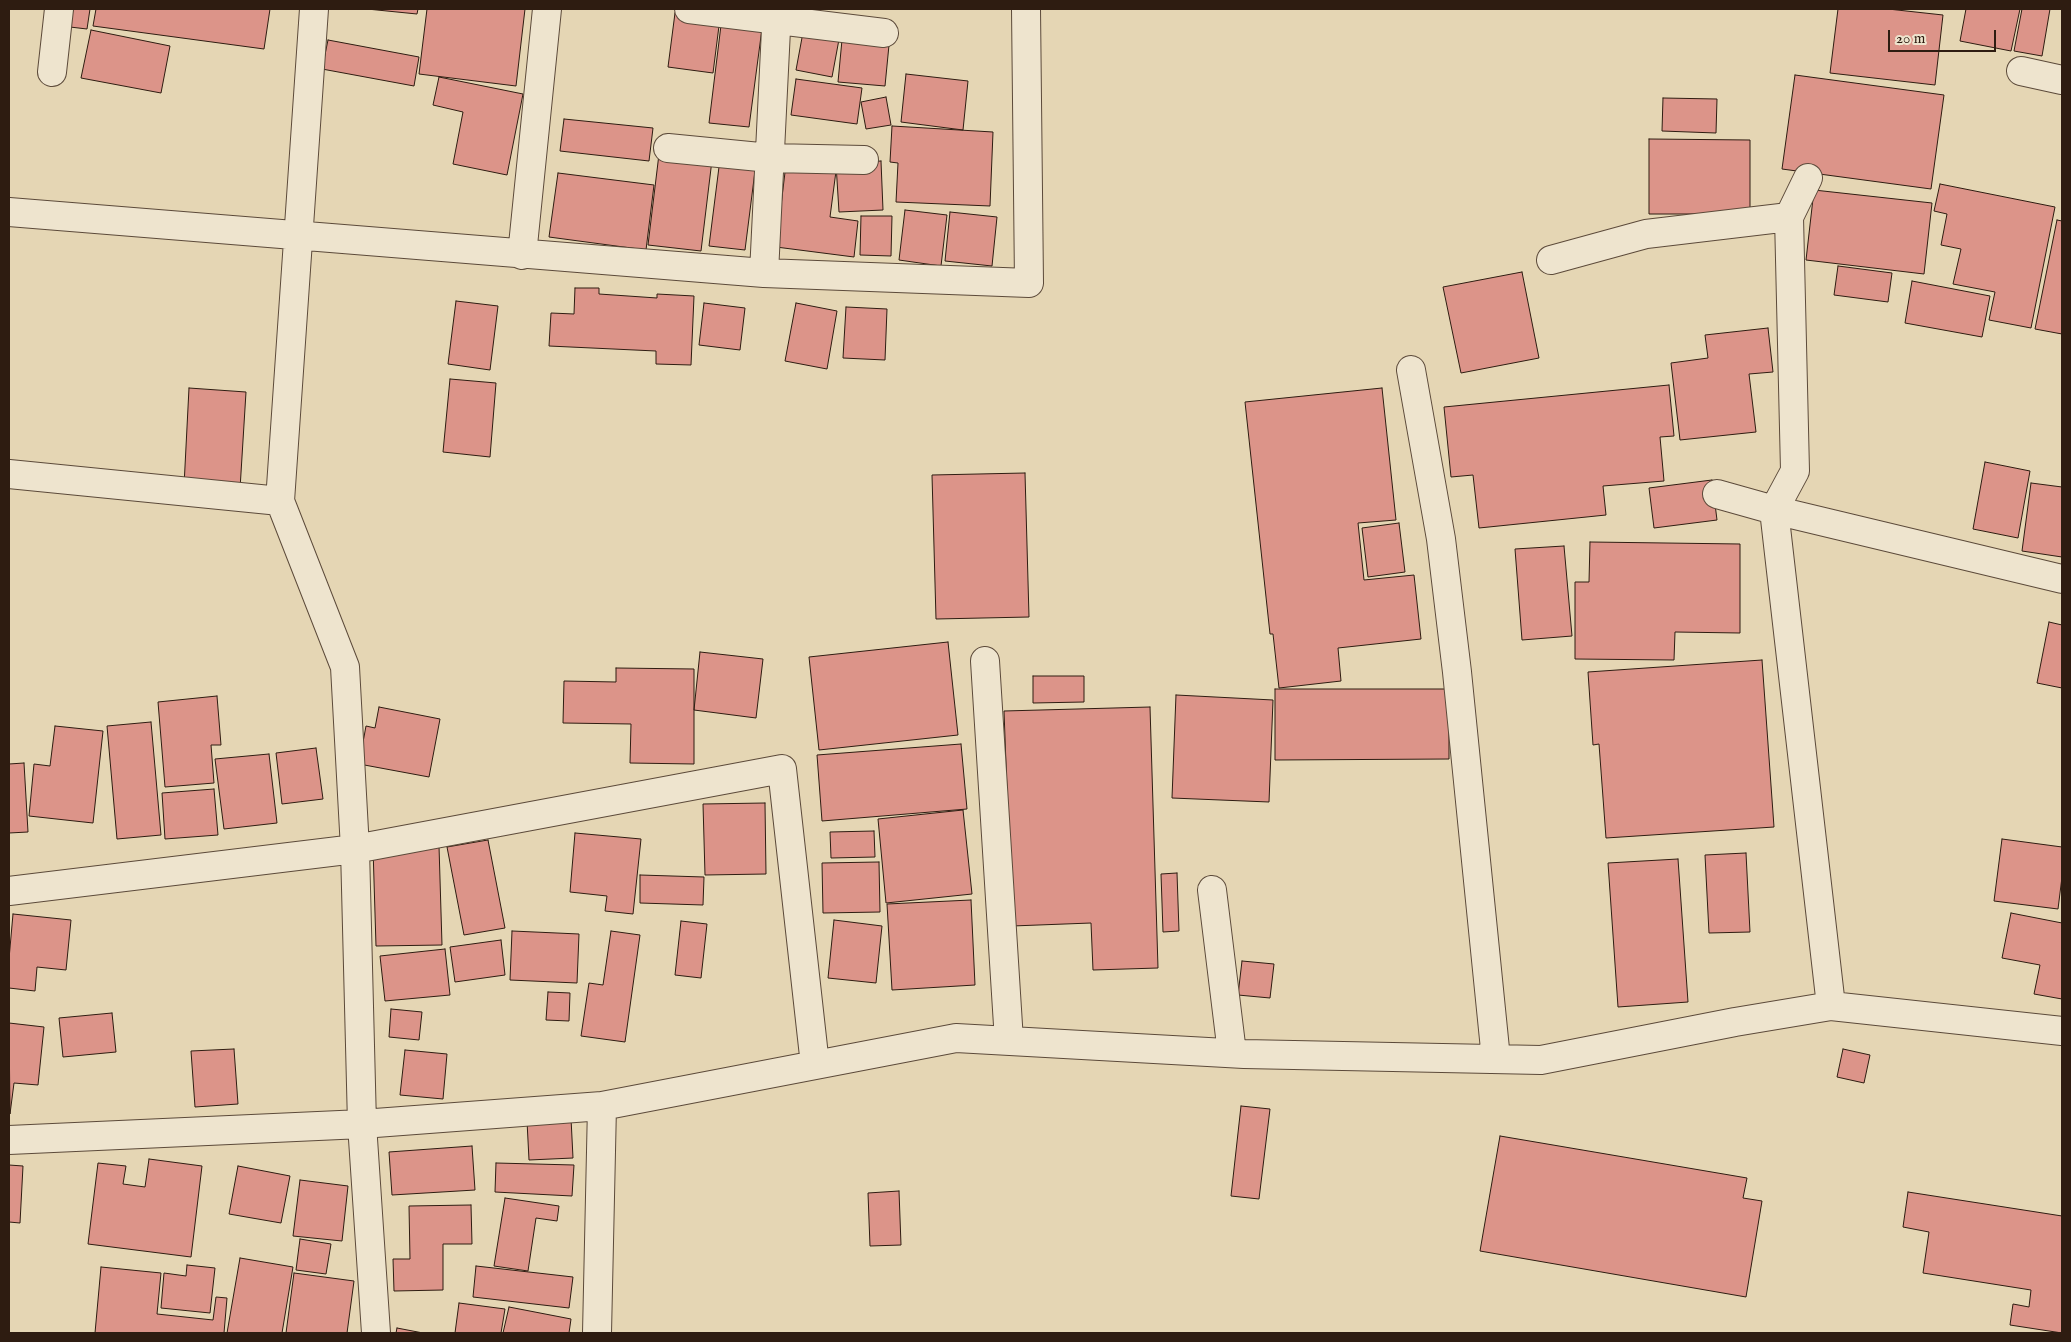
<!DOCTYPE html>
<style>
body{margin:0}
#map{position:relative;width:2071px;height:1342px;overflow:hidden;background:#e5d6b4;font-family:"IM FELL English",serif}
canvas{display:block}
.frame{position:absolute;inset:0;border:10px solid #2e1c11;pointer-events:none}
.scale{position:absolute;left:1888px;top:30px;width:108px;height:22px;box-sizing:border-box;border:2px solid #2e1c11;border-top:0;padding-left:6px;font-size:15px;line-height:18px;white-space:nowrap;color:#2e1c11;-webkit-text-stroke:4px #eee4ce;paint-order:stroke}
</style>
<div id="map">
<canvas width="2071" height="1342"></canvas>
<div class="frame"></div>
<div class="scale">20 m</div>
</div>
<script>
const c = document.querySelector('canvas').getContext('2d');
c.lineJoin = 'round';
function fill(path, color) {
  c.fillStyle = color;
  c.fill(path, 'evenodd');
}
function shape(rows) {
  const path = new Path2D();
  for (const r of rows) {
    path.moveTo(r[0], r[1]);
    for (let i = 2; i < r.length; i += 2) path.lineTo(r[i], r[i + 1]);
  }
  return path;
}
function stroke(path, color, width, dash) {
  c.strokeStyle = color;
  c.lineWidth = width;
  c.lineCap = dash ? 'butt' : 'round';
  c.setLineDash(dash || []);
  c.stroke(path);
}
const building = shape([
 [73,9,90,9,87,29,70,27,73,9],
 [96,9,270,9,264,49,93,26,96,9],
 [367,9,418,9,417,14,367,9],
 [427,9,525,9,516,86,419,74,427,9],
 [1838,9,1888,9,1943,15,1935,85,1830,73,1838,9],
 [1966,9,2020,9,2011,51,1960,41,1966,9],
 [2022,9,2050,9,2042,56,2014,51,2022,9],
 [675,13,720,18,713,73,668,67,675,13],
 [722,17,763,21,749,127,709,123,722,17],
 [804,27,840,34,832,77,796,70,804,27],
 [91,30,170,46,161,93,81,78,91,30],
 [328,40,419,57,414,86,322,69,328,40],
 [842,40,889,45,885,86,838,82,842,40],
 [906,74,968,81,963,130,901,122,906,74],
 [1795,75,1944,95,1931,189,1782,169,1795,75],
 [439,77,523,94,507,175,453,164,463,112,433,105,439,77],
 [796,79,862,88,857,124,791,115,796,79],
 [886,97,891,125,866,129,861,102,886,97],
 [1663,98,1717,99,1716,133,1662,131,1663,98],
 [564,119,653,128,649,161,560,151,564,119],
 [892,126,993,132,990,206,896,202,898,163,890,162,892,126],
 [1649,139,1750,140,1750,214,1649,214,1649,139],
 [659,154,712,160,701,251,648,245,659,154],
 [720,159,756,163,745,250,709,246,720,159],
 [881,161,883,210,839,212,836,164,881,161],
 [786,164,836,171,830,217,858,221,854,257,776,247,786,164],
 [558,173,654,185,646,250,549,237,558,173],
 [1940,184,2055,207,2031,328,1989,320,1995,292,1953,284,1961,249,1941,245,1947,214,1934,211,1940,184],
 [1814,190,1932,203,1924,274,1806,260,1814,190],
 [905,210,947,215,941,266,899,260,905,210],
 [950,212,997,217,992,266,945,261,950,212],
 [861,216,892,216,891,256,860,255,861,216],
 [2057,220,2062,221,2062,334,2035,329,2057,220],
 [1838,266,1892,273,1888,302,1834,295,1838,266],
 [1522,272,1539,358,1461,373,1443,287,1522,272],
 [1912,281,1990,296,1982,337,1905,323,1912,281],
 [575,288,599,288,599,294,657,298,657,294,694,296,691,365,656,364,656,351,549,346,551,313,574,314,575,288],
 [456,301,498,306,490,370,448,364,456,301],
 [704,303,745,308,740,350,699,345,704,303],
 [796,303,837,311,827,369,785,361,796,303],
 [846,307,887,309,885,360,843,358,846,307],
 [1768,328,1773,372,1749,374,1756,432,1680,440,1671,363,1708,358,1705,335,1768,328],
 [450,379,496,383,490,457,443,452,450,379],
 [1669,385,1674,436,1660,437,1664,481,1603,486,1606,515,1479,528,1473,475,1451,477,1444,407,1669,385],
 [189,388,246,392,240,489,184,486,189,388],
 [1382,388,1396,520,1358,523,1364,580,1414,575,1421,639,1338,648,1341,681,1279,688,1273,634,1270,634,1245,402,1382,388],
 [1985,462,2030,471,2018,538,1973,529,1985,462],
 [1025,473,1029,617,936,619,932,475,1025,473],
 [1712,480,1717,520,1654,528,1649,488,1712,480],
 [2031,483,2062,487,2062,557,2022,551,2031,483],
 [1399,523,1405,572,1368,577,1362,528,1399,523],
 [1590,542,1740,544,1740,633,1675,632,1674,660,1575,659,1575,582,1589,582,1590,542],
 [1564,546,1572,636,1522,640,1515,549,1564,546],
 [2049,622,2062,625,2062,688,2037,683,2049,622],
 [948,642,958,735,819,750,809,657,948,642],
 [700,652,763,659,756,718,694,710,700,652],
 [1762,660,1774,827,1606,838,1599,744,1593,745,1588,672,1762,660],
 [616,668,694,669,694,764,630,763,631,724,563,723,564,681,616,682,616,668],
 [1033,676,1084,676,1084,702,1033,703,1033,676],
 [1275,689,1449,689,1449,759,1275,760,1275,689],
 [1176,695,1273,700,1269,802,1172,798,1176,695],
 [217,696,221,745,211,745,214,783,165,787,158,702,217,696],
 [379,707,440,719,429,777,359,764,366,726,375,728,379,707],
 [1150,707,1158,968,1093,970,1091,923,1012,926,1004,711,1150,707],
 [151,722,161,835,117,839,107,726,151,722],
 [55,726,103,731,93,823,29,816,34,764,50,766,55,726],
 [961,744,967,809,822,821,817,755,961,744],
 [316,748,323,799,282,804,276,753,316,748],
 [269,754,277,823,224,829,215,759,269,754],
 [24,763,28,832,9,833,9,764,24,763],
 [214,789,218,835,165,839,162,793,214,789],
 [765,803,766,874,705,875,703,804,765,803],
 [963,810,972,894,886,903,878,819,963,810],
 [874,831,875,857,831,858,830,832,874,831],
 [575,833,641,839,633,914,605,911,607,896,570,892,575,833],
 [2002,839,2062,847,2062,877,2058,909,1994,901,2002,839],
 [488,840,505,928,464,935,447,847,488,840],
 [439,846,442,945,376,946,373,848,439,846],
 [1746,853,1750,932,1709,933,1705,855,1746,853],
 [1678,859,1688,1002,1618,1007,1608,863,1678,859],
 [879,862,880,912,823,913,822,863,879,862],
 [1177,873,1179,931,1163,932,1161,874,1177,873],
 [640,875,704,877,703,905,640,903,640,875],
 [971,900,975,985,892,990,887,904,971,900],
 [2011,913,2062,923,2062,999,2034,994,2040,965,2002,958,2011,913],
 [13,914,71,920,66,970,37,967,35,991,9,988,9,959,13,914],
 [834,920,882,926,876,983,828,978,834,920],
 [681,921,707,924,701,978,675,975,681,921],
 [512,931,579,934,577,983,510,980,512,931],
 [611,931,640,935,625,1042,581,1036,589,983,603,985,611,931],
 [501,940,505,975,455,982,450,947,501,940],
 [445,949,450,995,385,1001,380,956,445,949],
 [1242,961,1274,964,1270,998,1238,995,1242,961],
 [548,992,570,993,569,1021,546,1020,548,992],
 [391,1009,422,1012,419,1040,389,1037,391,1009],
 [112,1013,116,1052,63,1057,59,1018,112,1013],
 [9,1023,44,1027,38,1085,14,1083,10,1114,9,1023],
 [234,1049,238,1104,195,1107,191,1051,234,1049],
 [1843,1049,1870,1055,1864,1083,1837,1077,1843,1049],
 [405,1050,447,1054,443,1099,400,1095,405,1050],
 [1241,1106,1270,1109,1259,1199,1231,1196,1241,1106],
 [571,1118,573,1158,529,1160,527,1121,571,1118],
 [1500,1136,1747,1178,1743,1198,1762,1201,1746,1297,1480,1251,1500,1136],
 [472,1146,475,1190,392,1195,389,1152,472,1146],
 [149,1159,202,1166,191,1257,88,1244,98,1163,126,1166,123,1184,145,1187,149,1159],
 [496,1163,574,1165,572,1196,495,1192,496,1163],
 [9,1165,23,1166,20,1223,9,1222,9,1165],
 [238,1166,290,1176,281,1223,229,1214,238,1166],
 [300,1180,348,1186,342,1241,293,1236,300,1180],
 [899,1191,901,1245,870,1246,868,1193,899,1191],
 [1908,1192,2062,1216,2062,1333,2010,1325,2013,1304,2029,1307,2031,1290,1923,1273,1929,1232,1903,1227,1908,1192],
 [505,1198,559,1206,557,1221,536,1218,528,1271,494,1266,505,1198],
 [471,1205,472,1244,443,1244,443,1290,394,1291,393,1259,410,1259,409,1206,471,1205],
 [300,1239,331,1244,326,1274,296,1270,300,1239],
 [240,1258,293,1267,282,1333,227,1333,240,1258],
 [187,1265,215,1268,210,1313,161,1308,164,1273,186,1276,187,1265],
 [476,1266,573,1277,569,1308,473,1297,476,1266],
 [101,1267,161,1273,157,1314,213,1320,216,1297,227,1298,224,1333,95,1333,101,1267],
 [294,1273,354,1281,347,1333,286,1333,294,1273],
 [459,1303,505,1309,501,1333,455,1333,459,1303],
 [509,1307,571,1319,569,1333,503,1333,509,1307],
 [397,1328,423,1333,396,1333,397,1328]
]);
fill(building, '#dc9489');
stroke(building, '#2e1c11', 1);
const street = shape([
 [314,9,280,501,345,667,355,849,782,769,815,1065],
 [689,9,884,33],
 [2021,71,2062,80],
 [52,72,59,9],
 [668,148,770,158,864,160],
 [9,212,764,273,1029,283,1026,9],
 [1789,217,1808,178],
 [522,255,547,9],
 [1551,260,1646,234,1789,217,1795,471,1774,510,1831,1006],
 [764,273,777,9],
 [1411,370,1441,539,1457,672,1496,1059],
 [9,474,280,501],
 [1717,494,1774,510,2062,579],
 [985,661,1009,1041],
 [1212,890,1232,1053],
 [9,891,355,849,362,1124,376,1333],
 [9,1140,362,1124,602,1106],
 [597,1333,602,1106,956,1038,1244,1054,1541,1060,1735,1022,1831,1006,2062,1031]
]);
stroke(street, '#5c4a3a', 30);
stroke(street, '#eee4ce', 28);
</script>
